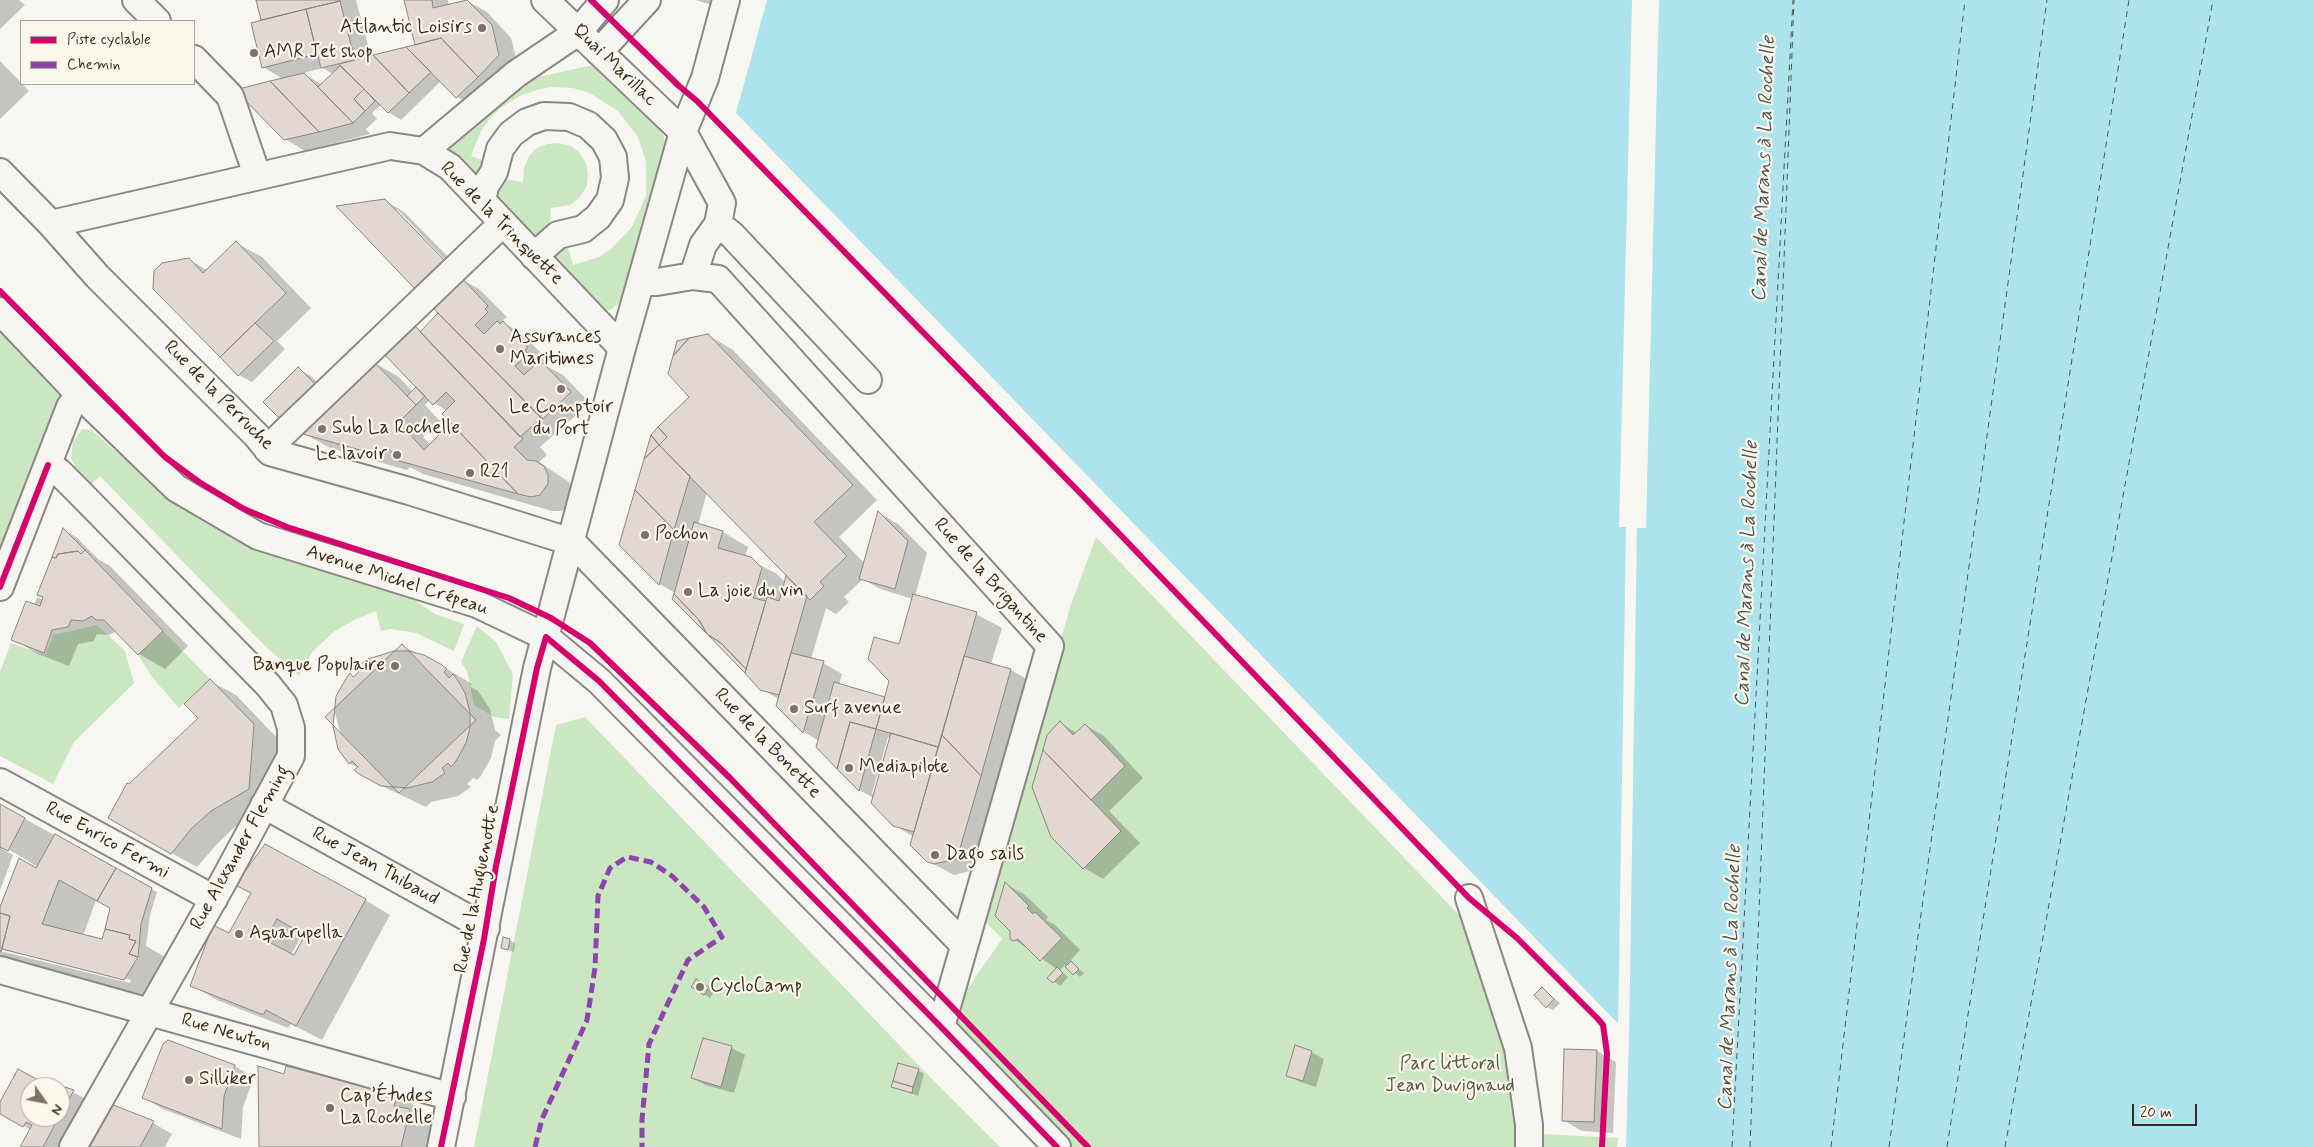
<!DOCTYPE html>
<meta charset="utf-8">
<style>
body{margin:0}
#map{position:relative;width:2314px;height:1147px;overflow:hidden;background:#f8f6f0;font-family:Mynerve,sans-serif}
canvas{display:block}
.legend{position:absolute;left:20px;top:20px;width:175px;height:65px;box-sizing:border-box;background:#fbf7ec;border:1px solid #aea59a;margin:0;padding:6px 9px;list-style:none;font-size:15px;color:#3b2a1e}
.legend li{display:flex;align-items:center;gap:10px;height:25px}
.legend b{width:25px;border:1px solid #aea59a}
.north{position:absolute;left:20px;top:1077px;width:50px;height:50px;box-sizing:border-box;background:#fbf7ec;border:1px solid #aea59a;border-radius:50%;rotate:123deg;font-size:14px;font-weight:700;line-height:20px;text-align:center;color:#3b2a1e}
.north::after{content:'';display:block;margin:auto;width:18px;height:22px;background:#7d7168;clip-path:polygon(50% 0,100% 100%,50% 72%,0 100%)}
.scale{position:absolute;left:2132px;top:1104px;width:65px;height:22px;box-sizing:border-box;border:2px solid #3b2a1e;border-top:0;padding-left:6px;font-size:15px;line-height:18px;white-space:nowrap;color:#3b2a1e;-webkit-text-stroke:4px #fbf7ec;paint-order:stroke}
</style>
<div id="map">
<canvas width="2314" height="1147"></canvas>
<ul class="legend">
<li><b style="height:6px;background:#d6006c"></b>Piste cyclable</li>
<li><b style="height:6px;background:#8e44ad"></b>Chemin</li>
</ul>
<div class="north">N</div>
<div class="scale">20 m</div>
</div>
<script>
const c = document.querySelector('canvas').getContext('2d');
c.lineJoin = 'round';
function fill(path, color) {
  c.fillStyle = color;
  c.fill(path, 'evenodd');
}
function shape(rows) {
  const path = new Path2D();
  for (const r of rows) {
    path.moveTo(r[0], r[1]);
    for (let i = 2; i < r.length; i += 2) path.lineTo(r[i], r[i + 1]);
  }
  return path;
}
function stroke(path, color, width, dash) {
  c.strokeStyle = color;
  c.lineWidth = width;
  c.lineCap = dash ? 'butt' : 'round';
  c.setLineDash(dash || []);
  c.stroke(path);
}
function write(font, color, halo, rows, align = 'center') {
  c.font = font + ' Mynerve,sans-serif';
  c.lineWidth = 4.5;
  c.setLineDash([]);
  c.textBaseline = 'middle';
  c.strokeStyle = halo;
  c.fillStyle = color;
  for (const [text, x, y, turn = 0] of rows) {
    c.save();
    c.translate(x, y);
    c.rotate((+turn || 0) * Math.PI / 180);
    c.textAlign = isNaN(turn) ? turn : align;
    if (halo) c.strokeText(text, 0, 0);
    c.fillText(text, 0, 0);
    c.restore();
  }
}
fill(shape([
 [597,64,661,125,665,142,664,160,628,290,622,301,610,310,599,309,450,154,451,145,517,82],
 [551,87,572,88,590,93,618,111,638,137,646,161,646,196,632,227,611,249,599,257,573,265,567,244,550,223,551,208,570,205,579,198,587,186,588,174,586,163,579,152,571,146,558,143,547,144,537,148,529,156,524,168,523,182,507,180,487,162,471,156,481,131,491,117,502,107,520,96,537,90],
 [0,311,79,394,0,587],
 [82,429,91,430,153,483,408,596,435,614,464,624,454,651,416,633,391,629,381,631,376,611,354,620,335,631,313,651,299,676,265,646,100,476,89,486,78,473,71,458,73,442],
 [1096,537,1459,915,1469,898,1529,1147,1057,1147,941,1027,1002,939,984,920,1070,607],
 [97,625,125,651,134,683,74,742,53,784,0,756,0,672,11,643,45,655,53,635],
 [477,626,496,642,513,674,509,719,494,717,474,705,467,671,461,662],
 [163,631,210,679,179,708,152,677,138,655],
 [585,717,929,1076,1000,1147,474,1147,556,725],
 [1542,1134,1618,1138,1617,1147,1542,1147]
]), '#cae7c2');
fill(shape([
 [767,0,2314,0,2314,1147,1626,1147,1629,1035,736,113]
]), '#ace3ec');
fill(shape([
 [1632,0,1659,0,1646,528,1637,528,1629,1043,1626,1043,1626,1037,1618,1028,1626,527,1619,527]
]), '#f8f6f0');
fill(shape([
 [0,0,19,0,25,5,0,29],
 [257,0,356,0,371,57,418,45,405,0,448,0,449,6,467,1,487,12,511,38,518,66,470,104,457,97,441,81,401,120,388,112,381,105,372,113,377,119,366,129,370,134,305,151,285,139,283,79,263,67,263,21],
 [323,68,333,74,322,85,303,73],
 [696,0,733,0,730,11],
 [0,61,29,91,0,119],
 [384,200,404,212,464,273,459,278,479,289,507,317,503,320,506,324,522,334,547,359,544,362,546,366,563,375,590,403,540,447,547,455,539,462,569,482,574,494,570,505,561,511,552,511,423,474,410,467,407,470,330,448,305,434,373,362,399,377,413,392,421,391,412,325,422,331,440,313],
 [394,210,398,210,450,265,449,267],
 [430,400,447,411,453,423,431,445,423,437,440,421,425,405],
 [236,243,262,257,311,308,277,341,285,349,252,382,239,375,188,259,207,270],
 [708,335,733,350,877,500,839,537,865,564,879,513,898,524,927,553,915,596,976,614,1002,628,991,664,1011,670,1030,681,977,869,954,875,928,861,914,837,894,825,874,798,859,790,817,746,819,741,804,732,777,705,779,699,761,689,717,643,675,593,660,584,621,544,691,397],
 [707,492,792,581,787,578,786,583,777,574,745,557,748,547,723,532,698,525],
 [863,579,880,589,913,599,885,698,839,685,842,674,823,663,811,659,826,608,836,614,849,602,844,597],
 [888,737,891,738,875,795,872,794],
 [298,369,311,376,329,394,295,427],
 [64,530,76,537,98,559,110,566,188,646,165,669,139,654,117,631,109,635,97,634,94,641,78,644,69,666,38,654,13,639,38,597,44,600,44,597,39,595],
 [402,646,442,666,472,684,470,686,478,691,490,709,495,730,501,735,495,741,491,758,481,776,477,780,473,778,467,784,471,787,458,796,431,802,426,807,386,788,359,773,358,768,349,763,334,710,337,696,350,675,355,678],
 [210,681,236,695,279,740,274,804,237,825,217,844,197,867,135,833,200,718],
 [1060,723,1077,733,1085,725,1104,736,1143,778,1109,811,1140,843,1103,879,1084,868],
 [0,805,157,892,150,915,146,946,167,958,162,1000,0,962,0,951,130,983,131,980,0,949,0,910,38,870,38,867,3,846,2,849,13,855,0,891],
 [96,900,111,908,103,941,83,936],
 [1006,884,1025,895,1048,917,1046,920,1055,925,1080,950,1069,962,1084,973,1080,977,1065,965,1060,970,1068,977,1060,986,1049,978,1057,969,1012,938],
 [252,893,365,900,390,915,322,1040,291,1024,288,1028,217,1000,191,985,229,935],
 [303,933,306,935,294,957,291,955],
 [509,940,515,943,514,952,502,948],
 [697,981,714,992,710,998,693,987],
 [1542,988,1560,1003,1553,1010,1547,1007],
 [703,1040,732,1048,745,1055,734,1093,705,1085,693,1078],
 [1597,1051,1616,1062,1613,1133,1582,1131,1563,1120],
 [1311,1052,1324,1059,1316,1087,1300,1082,1287,1075],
 [234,1066,254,1077,243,1107,241,1139,163,1109,144,1098],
 [18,1070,48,1087,30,1087,30,1117,60,1117,60,1094,62,1095,66,1089,92,1102,68,1147,21,1147,31,1130,0,1113,0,1104],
 [918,1070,924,1074,918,1096,892,1087],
 [285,1075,397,1096,423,1110,421,1117,435,1125,430,1147,260,1147],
 [112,1106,153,1123,172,1134,165,1147,89,1147]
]), '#0003');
stroke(shape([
 [1732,1147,1793,0],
 [1750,1147,1794,0],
 [1831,1147,1965,0],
 [1889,1147,2047,0],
 [1947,1147,2129,0],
 [2005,1147,2213,0]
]), '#4f5651', 1, [6, 5]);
const building = shape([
 [256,0,339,0,340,1,261,20,256,0],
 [404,0,432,0,433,8,467,0,492,25,499,55,478,77,441,38,415,45,404,0],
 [340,1,355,60,321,68,306,9,340,1],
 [306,9,317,54,262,68,251,23,306,9],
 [441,38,478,77,456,98,406,47,441,38],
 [406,47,431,72,409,93,373,55,406,47],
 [373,55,409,93,388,113,339,64,373,55],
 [340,66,364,89,354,99,365,111,353,123,318,87,340,66],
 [304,73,318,87,353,123,319,132,270,81,304,73],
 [270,81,319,132,284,140,235,90,270,81],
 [364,89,375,101,365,111,354,99,364,89],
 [385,199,445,261,416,290,336,206,385,199],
 [236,241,286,293,220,357,153,289,154,271,162,263,189,258,203,273,236,241],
 [460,276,488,306,485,309,488,312,475,325,484,334,497,321,500,324,503,321,528,348,525,350,528,354,515,366,524,375,537,363,540,366,543,363,571,392,543,419,430,305,460,276],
 [438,313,541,418,520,437,420,332,438,313],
 [255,323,274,341,238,376,220,357,255,323],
 [412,323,523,439,514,447,527,460,536,461,544,466,548,475,548,484,540,495,531,497,518,494,442,414,455,401,446,392,433,405,382,352,412,323],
 [708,334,853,485,814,522,847,556,820,582,824,586,810,600,659,445,667,437,658,427,689,397,668,374,673,356,689,338,708,334],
 [689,338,673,356,677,341,689,338],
 [373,361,416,405,399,422,424,450,451,423,518,494,396,460,398,458,389,449,381,456,303,434,307,431,304,428,373,361],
 [298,367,317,386,281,420,263,402,298,367],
 [416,387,425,396,416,405,407,396,416,387],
 [658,427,667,437,659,445,651,435,658,427],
 [651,435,659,445,644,459,651,435],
 [659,445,690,476,674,530,635,490,644,459,659,445],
 [635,490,674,530,659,585,619,545,635,490],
 [878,511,908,541,895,589,859,579,878,511],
 [694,522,723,531,718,548,751,557,762,568,753,598,766,601,746,669,721,643,707,634,699,620,674,594,694,522],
 [63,528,85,550,81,554,78,551,58,554,56,558,52,557,63,528],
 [85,550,163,631,138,655,104,620,96,620,92,616,83,621,71,620,68,627,52,630,44,653,11,640,26,601,40,606,43,597,37,595,52,557,56,558,58,554,78,551,81,554,85,550],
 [786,576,807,596,779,695,760,690,745,673,767,597,779,601,786,576],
 [674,594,699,620,707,634,672,599,674,594],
 [913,594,977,612,938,747,876,729,889,681,868,659,874,637,899,644,913,594],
 [707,634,721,643,746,669,745,673,707,634],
 [402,644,476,720,399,793,325,717,402,644],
 [394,651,409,651,424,655,442,665,447,669,444,672,449,678,453,674,458,681,465,693,470,712,470,728,466,743,456,761,451,767,448,763,442,768,445,773,432,782,407,788,381,786,359,774,354,770,358,767,352,761,349,764,338,749,333,726,336,696,347,677,350,673,353,677,359,672,355,668,368,659,394,651],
 [791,653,824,661,803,733,776,706,791,653],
 [964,656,1011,669,981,776,942,735,964,656],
 [210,679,254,724,249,789,211,811,191,829,171,854,108,818,127,783,129,784,198,718,184,704,210,679],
 [834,682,885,697,876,729,850,722,837,769,816,747,834,682],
 [1060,721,1073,735,1085,724,1125,766,1091,800,1043,750,1047,735,1060,721],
 [850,722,876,729,859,791,837,769,850,722],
 [891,733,938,747,914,832,893,826,871,803,891,733],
 [942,735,981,776,957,859,934,864,927,862,910,845,942,735],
 [1043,750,1121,831,1083,869,1051,837,1032,787,1043,750],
 [0,804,25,818,8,851,0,847,0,804],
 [55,834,116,868,97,901,59,880,42,924,102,939,105,929,130,935,129,939,136,941,129,954,138,957,124,980,2,949,10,916,0,913,0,907,19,858,36,868,55,834],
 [265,844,366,899,296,1026,266,1010,264,1014,261,1014,190,986,213,925,229,933,251,893,235,885,265,844],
 [277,919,305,935,294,955,265,940,277,919],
 [116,868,152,888,141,924,138,957,129,954,136,941,129,939,130,935,105,929,110,908,97,901,116,868],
 [1005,882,1029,906,1027,908,1033,914,1035,912,1062,938,1040,961,1018,939,1014,941,1010,939,1010,931,995,916,1005,882],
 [0,913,10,916,1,952,0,952,0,913],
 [503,937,510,939,508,950,501,948,503,937],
 [1071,961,1079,969,1073,975,1065,967,1071,961],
 [1057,967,1063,973,1053,983,1047,978,1057,967],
 [696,979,709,987,704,995,691,987,696,979],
 [1542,987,1554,999,1546,1008,1534,995,1542,987],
 [703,1038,732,1046,721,1087,691,1078,703,1038],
 [168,1040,235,1065,224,1096,222,1129,142,1098,163,1044,168,1040],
 [1295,1045,1312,1051,1303,1081,1286,1076,1295,1045],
 [1564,1049,1597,1050,1594,1122,1562,1121,1564,1049],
 [898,1063,919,1069,913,1087,893,1081,898,1063],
 [258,1066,284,1074,286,1066,398,1095,394,1106,410,1109,401,1147,259,1147,258,1066],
 [18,1069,51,1087,30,1087,30,1117,59,1117,43,1147,20,1147,32,1125,26,1122,23,1127,0,1114,0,1102,18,1069],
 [893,1081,913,1087,912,1093,891,1087,893,1081],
 [65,1087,74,1090,60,1116,60,1096,65,1087],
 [111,1104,154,1121,140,1147,87,1147,111,1104]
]);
fill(building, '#e3d7d2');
stroke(building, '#8b8781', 1);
const minor = shape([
 [136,0,157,21],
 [545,0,683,132,722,203,718,224,703,245,693,276],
 [599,52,647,0],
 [194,59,230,96,257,175],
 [424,151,516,74,578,32,605,0],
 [0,172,51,224,390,146,424,151,450,167,622,348,537,668,441,1147],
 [482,201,485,186,494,172,500,149,511,134,527,122,544,116,569,117,588,125,604,140,613,157,615,178,610,200,598,217,583,229,558,235,534,256],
 [51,224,97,276,256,435,270,452,409,491,572,542,964,945],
 [718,224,732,235,868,380],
 [641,282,657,282,693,276,718,279,1050,646,941,1027],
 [0,311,79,394,176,488,258,536,477,604,546,637,599,681,941,1027,1057,1147],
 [622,348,683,132,705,78,726,0],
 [267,449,503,223],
 [48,465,59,472,81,494,268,685,284,705,291,728,291,756,222,884,73,1147],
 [0,587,70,407,79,394],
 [0,782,214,899],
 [264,805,486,928],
 [1469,898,1518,1048,1529,1125,1529,1147],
 [0,970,452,1097]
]);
stroke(minor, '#8b8781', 30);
stroke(minor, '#f6f5f1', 26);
stroke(shape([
 [535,1147,542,1119,587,1020,595,968,598,896,610,868,627,857,651,862,672,876,704,907,722,937,688,960,649,1044,642,1120,642,1147]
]), '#8e44ad', 5, [10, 5]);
stroke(shape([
 [591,0,679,86,697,101,1085,498,1469,898,1517,938,1598,1019,1603,1025,1607,1053,1602,1147],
 [0,291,165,457,199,482,244,509,287,527,509,598,551,618,590,643,730,778,1088,1147],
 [0,587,48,465],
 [441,1147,484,939,496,866,537,668,546,637,599,681,941,1027,1057,1147]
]), '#d6006c', 6);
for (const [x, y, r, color] of [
 [482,28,5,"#7d7168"],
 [254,53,5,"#7d7168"],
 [500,349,5,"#7d7168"],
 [561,389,5,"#7d7168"],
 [322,429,5,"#7d7168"],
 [397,455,5,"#7d7168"],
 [470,473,5,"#7d7168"],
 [645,535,5,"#7d7168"],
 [688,592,5,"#7d7168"],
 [395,666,5,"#7d7168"],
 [794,709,5,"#7d7168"],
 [849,768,5,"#7d7168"],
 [935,855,5,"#7d7168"],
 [239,934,5,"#7d7168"],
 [700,987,5,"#7d7168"],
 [189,1080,5,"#7d7168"],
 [330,1108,5,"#7d7168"]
]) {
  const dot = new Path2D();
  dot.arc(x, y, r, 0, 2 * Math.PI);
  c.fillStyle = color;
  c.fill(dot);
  stroke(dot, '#fbf7ec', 2);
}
write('19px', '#3b2a1e', '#fbf7ec', [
 ["Atlantic Loisirs",472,28,"right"],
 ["AMR Jet shop",264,53],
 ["Assurances",510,338],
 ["Maritimes",510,360],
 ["Le Comptoir",561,408,"center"],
 ["du Port",561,430,"center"],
 ["Sub La Rochelle",332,429],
 ["Le lavoir",387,455,"right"],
 ["R21",480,473],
 ["Pochon",655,535],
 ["La joie du vin",698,592],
 ["Banque Populaire",385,666,"right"],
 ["Surf avenue",804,709],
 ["Mediapilote",859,768],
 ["Dago sails",945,855],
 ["Aquarupella",249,934],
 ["CycloCamp",710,987],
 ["Silliker",199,1080],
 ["Cap’Études",340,1097],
 ["La Rochelle",340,1119]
], 'left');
write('19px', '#3b2a1e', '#fbf7ec', [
 ["Quai Marillac",614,66,44],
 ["Rue de la Trinquette",501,224,45],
 ["Rue de la Perruche",218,396,45],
 ["Avenue Michel Crépeau",397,581,18],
 ["Rue de la Brigantine",990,581,48],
 ["Rue de la Bonette",767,744,46],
 ["Rue Enrico Fermi",107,841,29],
 ["Rue Alexander Fleming",241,848,-61],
 ["Rue Jean Thibaud",375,867,29],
 ["Rue de la Huguenotte",478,889,-79],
 ["Rue Newton",226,1033,16]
]);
write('19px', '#56563e', '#fbf7ec', [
 ["Parc littoral",1450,1065],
 ["Jean Duvignaud",1450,1087]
]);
write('italic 20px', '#4f5651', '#fbf7ec', [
 ["Canal de Marans à La Rochelle",1765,169,-88],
 ["Canal de Marans à La Rochelle",1748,574,-88],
 ["Canal de Marans à La Rochelle",1731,978,-88]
]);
</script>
